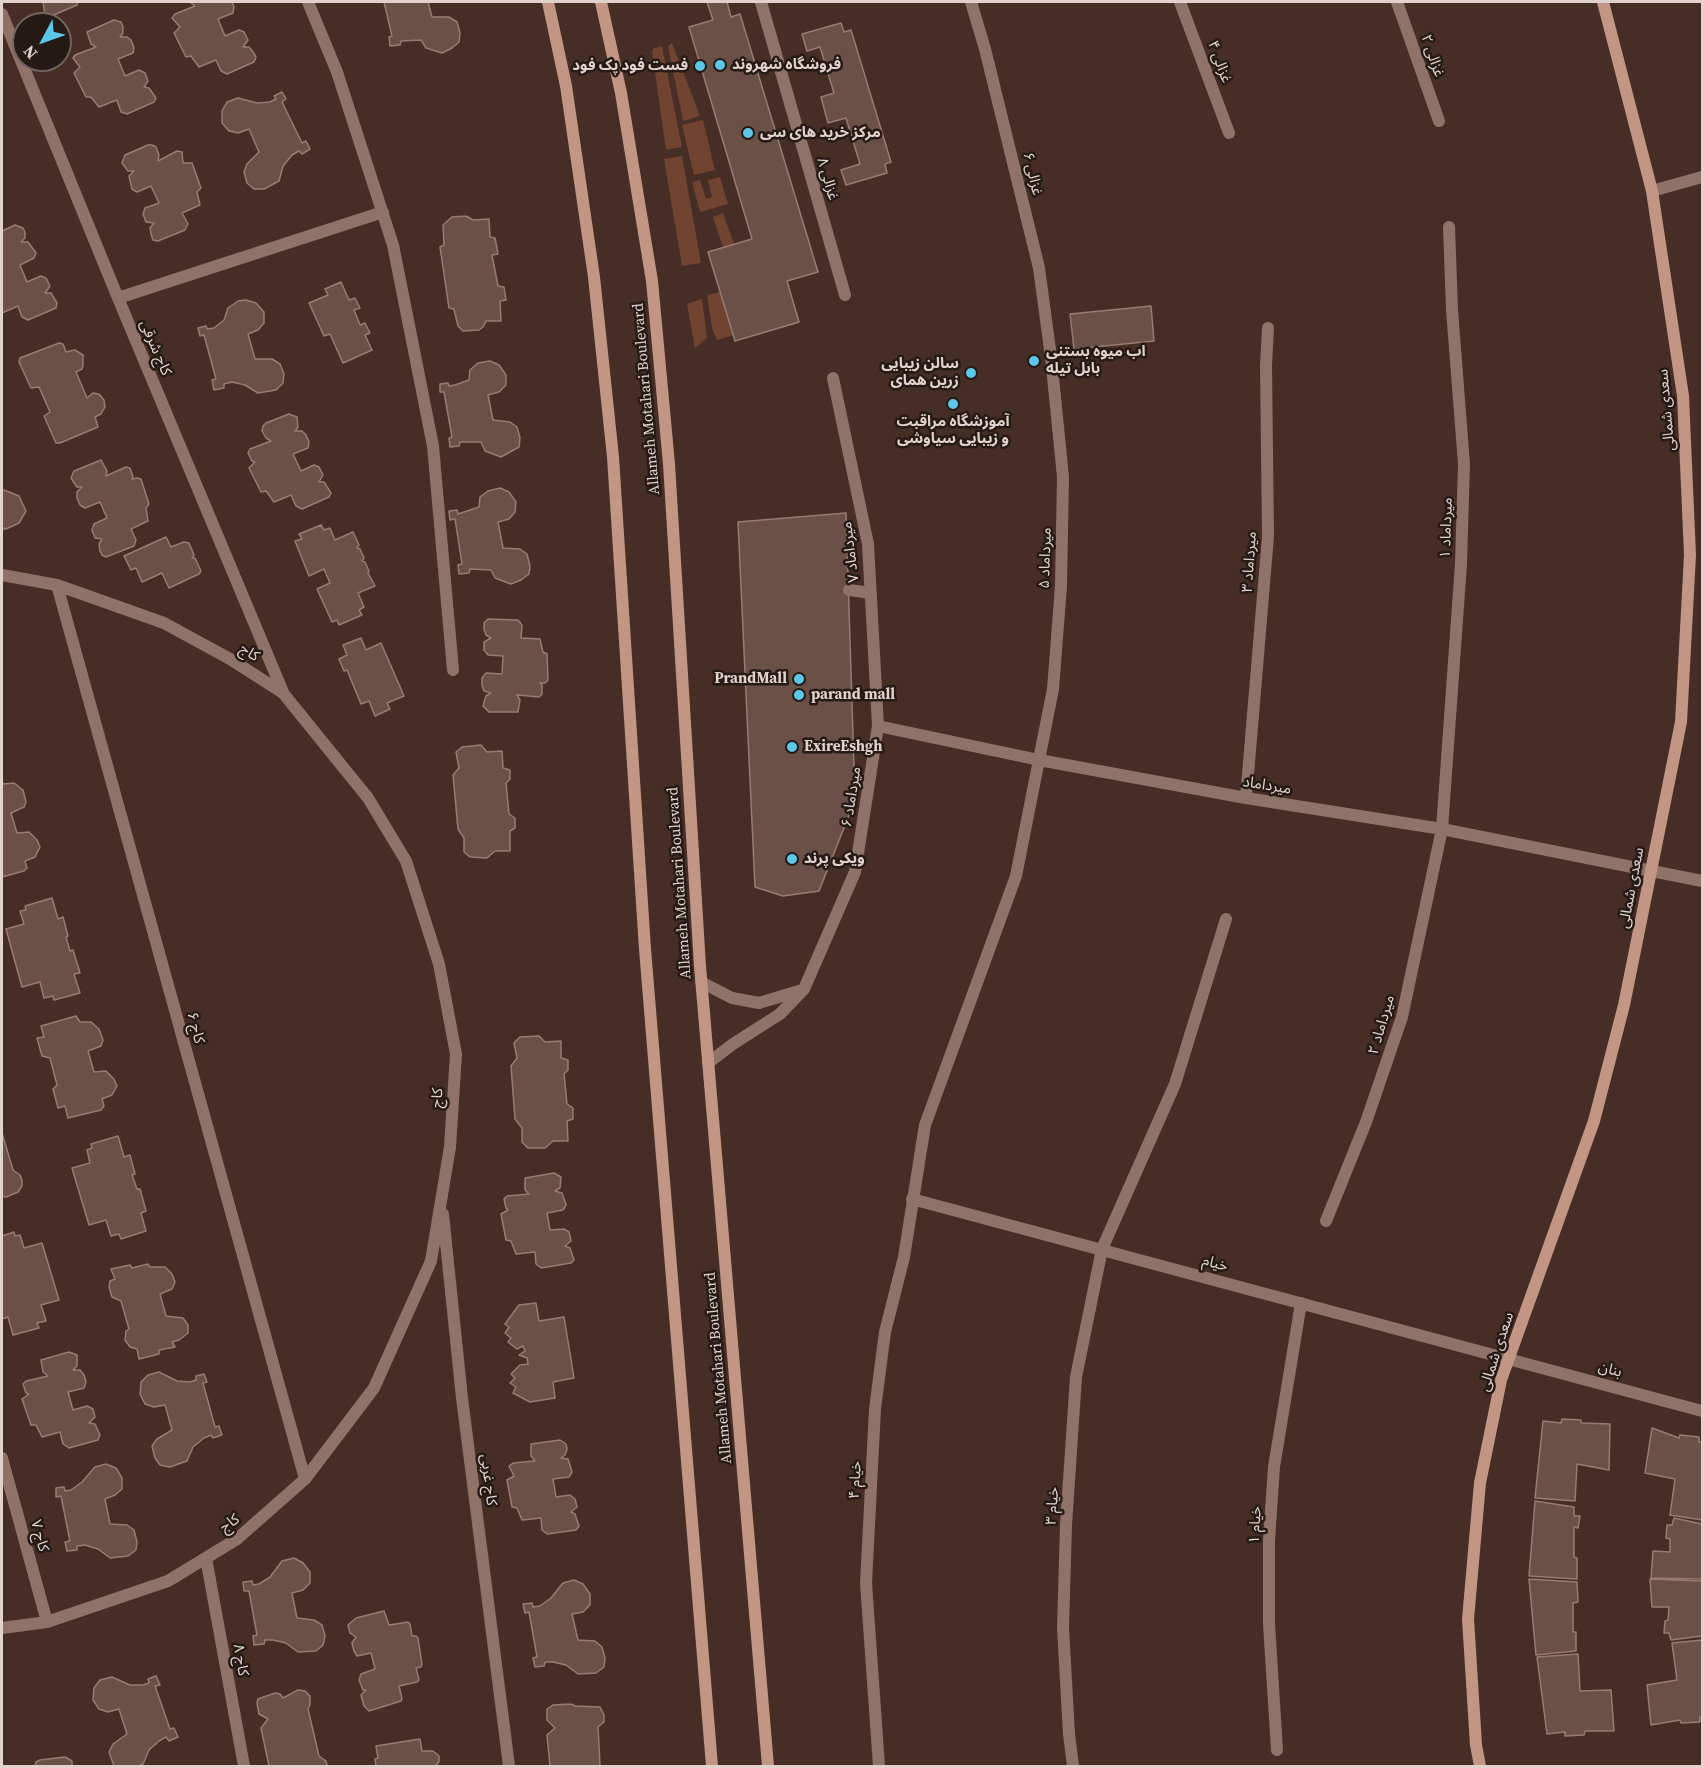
<!DOCTYPE html>
<meta charset="utf-8">
<style>
body{margin:0}
#map{position:relative;width:1704px;height:1768px;overflow:hidden;background:#462e26;font-family:"Source Serif 4",serif}
canvas{display:block}
.frame{position:absolute;inset:0;border:3px solid #e2d2cd;pointer-events:none}
.north{position:absolute;left:12px;top:12px;width:60px;height:60px;box-sizing:border-box;background:#251a16;border:2px solid #71645f;border-radius:50%;rotate:229deg;font-size:16px;font-weight:700;line-height:24px;text-align:center;color:#e2d2cd}
.north::after{content:'';display:block;margin:auto;width:21px;height:27px;background:#5dc7e8;clip-path:polygon(50% 0,100% 100%,50% 72%,0 100%)}
</style>
<div id="map">
<canvas width="1704" height="1768"></canvas>
<div class="frame"></div>
<div class="north">N</div>
</div>
<script>
const c = document.querySelector('canvas').getContext('2d');
c.lineJoin = 'round';
function fill(path, color) {
  c.fillStyle = color;
  c.fill(path, 'evenodd');
}
function shape(rows) {
  const path = new Path2D();
  for (const r of rows) {
    path.moveTo(r[0], r[1]);
    for (let i = 2; i < r.length; i += 2) path.lineTo(r[i], r[i + 1]);
  }
  return path;
}
function stroke(path, color, width, dash) {
  c.strokeStyle = color;
  c.lineWidth = width;
  c.lineCap = dash ? 'butt' : 'round';
  c.setLineDash(dash || []);
  c.stroke(path);
}
function write(font, color, halo, rows, align = 'center') {
  c.font = font + ' "Source Serif 4","Noto Sans Arabic",serif';
  c.lineWidth = 5;
  c.setLineDash([]);
  c.textBaseline = 'middle';
  c.strokeStyle = halo;
  c.fillStyle = color;
  for (const [text, x, y, turn = 0] of rows) {
    c.save();
    c.translate(x, y);
    c.rotate((+turn || 0) * Math.PI / 180);
    c.textAlign = isNaN(turn) ? turn : align;
    if (halo) c.strokeText(text, 0, 0);
    c.fillText(text, 0, 0);
    c.restore();
  }
}
fill(shape([
 [672,43,700,116,683,121,668,46],
 [662,46,682,147,666,150,652,51,654,48],
 [703,120,715,170,694,175,682,125],
 [682,156,701,263,682,266,664,159],
 [720,177,728,204,700,212,692,182,700,180,706,199,712,197,708,180],
 [723,213,734,244,723,247,713,217],
 [720,292,733,335,717,340,712,328,707,295],
 [702,299,707,338,695,348,687,304]
]), '#714331');
const building = shape([
 [43,2,78,2,77,5,49,17,45,15,43,2],
 [190,2,232,2,234,7,233,13,218,19,225,36,239,30,244,32,248,40,243,47,249,47,253,52,256,57,254,62,227,74,221,71,216,60,199,67,191,56,186,57,174,33,180,27,172,18,175,14,195,6,190,2],
 [384,2,428,2,432,17,449,17,457,22,460,33,459,42,452,48,442,53,426,48,421,40,401,41,400,45,390,46,389,37,392,36,384,2],
 [707,2,727,2,731,17,740,14,818,272,787,281,799,322,735,341,708,252,752,239,689,27,713,20,707,2],
 [114,20,121,22,123,27,123,33,120,37,127,37,131,40,134,48,133,53,118,59,125,76,139,70,145,73,148,81,144,87,149,88,156,98,154,102,127,114,121,112,117,100,99,107,91,97,86,97,74,73,80,67,73,58,75,55,96,47,91,44,87,32,114,20],
 [841,23,844,32,851,30,891,162,885,164,887,173,846,185,841,170,860,164,846,118,828,123,821,97,834,93,820,47,807,51,802,34,841,23],
 [282,92,286,99,282,102,302,143,306,141,310,149,302,154,299,151,292,155,283,166,279,181,264,189,254,189,247,183,244,172,247,164,259,152,249,129,238,133,229,131,222,123,222,111,227,102,238,98,257,103,270,102,276,99,274,96,282,92],
 [148,145,152,145,156,147,159,155,158,161,177,151,182,152,183,163,192,163,201,188,197,192,200,205,182,213,188,224,185,230,158,241,153,240,151,234,150,228,154,223,146,222,143,214,145,208,159,203,151,186,137,192,132,189,129,176,134,171,128,171,122,163,125,155,148,145],
 [466,216,473,220,489,219,490,237,495,238,498,254,492,255,498,286,504,287,506,300,500,301,501,321,486,321,483,327,479,330,463,331,458,326,454,309,449,308,440,247,444,245,443,225,452,217,466,216],
 [15,225,23,228,25,232,25,238,21,242,28,242,36,253,34,258,20,265,27,282,41,276,46,278,50,286,45,293,51,293,57,303,56,308,28,320,22,317,18,306,2,313,2,231,15,225],
 [341,282,349,300,355,298,360,308,354,310,360,325,365,323,370,333,365,335,372,350,343,363,330,334,324,336,309,303,328,295,325,289,341,282],
 [246,300,256,303,264,312,264,323,258,330,248,334,255,359,272,359,280,364,284,374,283,383,276,390,258,393,245,385,232,382,224,384,224,388,214,390,212,380,216,379,204,335,200,336,198,328,206,326,207,329,214,328,224,320,228,308,238,301,246,300],
 [1151,306,1154,341,1074,349,1070,314,1151,306],
 [59,343,63,344,66,352,75,350,83,355,83,365,82,369,76,372,87,398,93,393,99,394,104,400,105,407,101,414,95,417,98,427,60,443,56,443,44,416,50,412,39,387,31,388,19,362,20,358,59,343],
 [490,361,499,365,506,375,506,385,499,392,488,395,493,420,510,422,517,427,520,438,519,447,501,457,485,451,481,442,460,442,459,446,450,447,449,438,452,437,444,392,440,392,440,384,448,383,449,386,455,385,469,380,470,370,478,363,490,361],
 [289,414,297,417,298,427,295,431,302,431,306,435,309,442,308,448,293,454,301,471,314,465,319,467,323,475,319,482,324,482,331,493,329,497,302,509,296,506,291,495,274,502,266,491,261,492,249,468,255,462,252,461,248,453,250,449,271,441,266,438,262,431,263,426,266,423,289,414],
 [101,460,107,471,106,476,126,467,130,468,133,477,132,479,137,478,141,479,149,504,146,508,148,521,131,529,136,540,134,546,106,557,102,555,100,551,99,544,102,539,95,538,92,530,94,524,107,518,100,502,85,508,80,505,77,498,77,492,82,487,77,487,71,478,74,471,101,460],
 [500,488,509,492,516,502,515,512,509,519,498,522,503,548,520,549,527,554,530,566,529,574,521,580,511,584,495,578,491,570,470,569,469,573,459,574,458,565,462,564,455,519,450,520,449,511,457,510,458,514,479,507,480,497,488,491,500,488],
 [4,490,19,496,26,511,19,523,6,529,3,528,2,533,2,491,4,490],
 [846,513,855,800,819,891,783,896,755,887,738,522,846,513],
 [321,525,324,530,330,528,335,540,353,532,359,545,357,548,360,549,364,558,362,561,365,562,369,571,368,573,375,586,358,593,364,607,359,610,362,615,339,625,337,620,332,622,317,589,330,583,324,569,309,576,295,541,302,539,299,534,321,525],
 [166,537,171,547,184,542,189,543,194,555,192,558,195,558,201,571,199,574,169,588,162,573,142,582,136,568,131,570,124,556,166,537],
 [488,619,518,620,522,625,521,638,540,639,543,652,547,654,548,680,545,683,540,683,542,685,542,694,539,697,517,695,520,700,518,712,489,712,483,706,486,696,491,693,484,691,482,685,482,678,486,673,502,674,503,656,488,655,484,650,484,642,491,638,486,635,484,629,484,623,488,619],
 [361,638,366,650,381,643,404,696,387,703,390,709,375,716,369,701,361,704,347,670,344,671,339,659,347,655,343,645,361,638],
 [481,745,487,752,502,751,503,768,510,770,510,779,506,783,509,814,515,818,515,828,510,831,510,851,495,851,487,858,470,857,464,852,464,838,458,829,453,775,459,768,456,752,462,747,481,745],
 [2,781,3,784,14,783,23,790,26,802,24,807,11,813,17,833,29,832,37,840,40,847,35,857,25,861,27,868,24,871,2,877,2,781],
 [52,898,58,919,63,917,68,936,66,937,70,951,73,950,80,973,74,974,80,993,54,1000,53,996,44,998,40,982,22,987,6,929,24,924,20,911,26,910,25,906,52,898],
 [76,1016,80,1022,91,1022,99,1029,103,1040,101,1046,88,1051,94,1072,106,1071,114,1079,117,1086,112,1095,102,1099,104,1106,101,1110,68,1118,65,1106,58,1108,53,1089,57,1085,50,1058,42,1056,37,1038,44,1037,41,1026,76,1016],
 [539,1036,545,1042,561,1041,561,1058,568,1060,568,1070,564,1074,567,1104,573,1108,573,1119,567,1121,568,1141,553,1141,545,1148,528,1148,522,1142,522,1128,515,1119,511,1066,517,1058,514,1043,520,1037,539,1036],
 [2,1133,13,1170,20,1175,22,1180,22,1186,18,1192,6,1197,2,1196,2,1133],
 [118,1136,124,1157,130,1155,135,1174,132,1175,137,1189,140,1189,146,1211,141,1213,146,1231,121,1239,119,1234,111,1236,106,1220,89,1225,72,1168,90,1163,87,1150,92,1148,91,1144,118,1136],
 [554,1173,561,1177,560,1188,555,1191,562,1193,566,1205,563,1210,547,1213,550,1230,564,1229,569,1232,571,1241,565,1246,570,1248,574,1260,571,1263,541,1268,536,1264,535,1252,516,1254,511,1241,506,1240,501,1214,508,1210,506,1208,504,1199,507,1196,529,1194,525,1190,525,1178,554,1173],
 [14,1232,15,1236,20,1235,24,1248,42,1243,59,1300,41,1305,46,1321,37,1323,39,1328,13,1335,8,1317,2,1319,2,1236,14,1232],
 [148,1264,150,1267,165,1267,172,1274,175,1282,172,1289,160,1294,166,1316,183,1318,188,1325,188,1333,179,1340,172,1342,175,1347,159,1350,159,1354,139,1359,137,1349,130,1347,125,1340,126,1331,129,1329,121,1301,112,1297,109,1287,110,1281,115,1279,111,1269,130,1265,132,1268,148,1264],
 [536,1303,539,1321,564,1317,574,1378,553,1382,555,1398,530,1402,513,1393,516,1387,510,1383,515,1378,511,1374,520,1365,528,1364,527,1358,519,1355,525,1351,523,1346,517,1349,508,1342,511,1338,505,1333,509,1327,505,1324,519,1305,536,1303],
 [69,1352,77,1355,77,1366,73,1370,80,1370,84,1375,86,1382,84,1388,68,1392,73,1410,87,1406,93,1409,95,1417,89,1423,95,1424,100,1435,98,1440,69,1448,63,1444,60,1432,42,1437,36,1425,31,1425,22,1399,29,1394,26,1393,23,1384,26,1381,48,1376,43,1372,41,1360,69,1352],
 [159,1372,177,1381,190,1382,196,1380,196,1376,204,1374,207,1382,203,1383,215,1427,219,1426,222,1435,213,1438,211,1435,204,1438,193,1447,187,1461,170,1467,160,1465,155,1458,152,1446,157,1439,172,1430,165,1405,154,1407,145,1404,140,1394,141,1382,148,1375,159,1372],
 [1562,1419,1581,1420,1581,1423,1610,1424,1609,1470,1577,1464,1575,1501,1535,1498,1543,1421,1561,1423,1562,1419],
 [1652,1428,1679,1438,1680,1435,1699,1437,1699,1442,1702,1442,1702,1520,1670,1515,1675,1479,1645,1473,1652,1428],
 [560,1440,566,1444,567,1449,565,1455,561,1458,568,1459,572,1472,569,1477,553,1479,556,1497,570,1495,575,1499,577,1507,571,1512,575,1514,579,1526,576,1530,547,1534,542,1530,541,1518,522,1520,517,1508,512,1507,507,1480,514,1476,509,1466,513,1463,535,1461,531,1456,531,1444,560,1440],
 [106,1464,116,1468,122,1478,122,1489,115,1495,105,1499,110,1524,127,1525,134,1530,137,1542,136,1550,128,1556,110,1558,98,1549,85,1545,77,1546,77,1550,67,1551,65,1542,70,1541,61,1496,56,1497,56,1488,64,1487,65,1491,71,1490,82,1482,95,1467,106,1464],
 [1535,1501,1574,1507,1574,1516,1580,1516,1578,1528,1574,1527,1574,1557,1577,1558,1577,1579,1529,1576,1535,1501],
 [1674,1518,1702,1524,1702,1579,1651,1578,1653,1551,1670,1552,1670,1539,1666,1538,1667,1525,1672,1525,1674,1518],
 [294,1558,303,1563,310,1572,310,1583,303,1590,292,1593,297,1618,314,1620,322,1625,325,1636,323,1645,316,1651,298,1652,286,1643,273,1640,265,1640,264,1644,254,1645,253,1636,257,1635,249,1591,244,1591,243,1582,252,1581,253,1585,259,1584,270,1577,282,1561,294,1558],
 [1529,1579,1577,1582,1578,1602,1573,1603,1573,1632,1576,1632,1576,1651,1536,1655,1529,1579],
 [1650,1579,1702,1581,1702,1636,1671,1640,1669,1633,1664,1633,1665,1621,1668,1620,1669,1607,1652,1607,1650,1579],
 [574,1580,583,1584,590,1594,590,1605,583,1612,572,1614,578,1640,595,1641,602,1647,605,1658,604,1667,596,1673,578,1674,566,1665,553,1662,545,1662,544,1666,535,1667,533,1658,537,1657,529,1612,525,1613,523,1604,532,1603,533,1607,540,1606,551,1598,563,1583,574,1580],
 [384,1611,389,1625,408,1622,410,1624,412,1636,416,1636,418,1638,422,1664,421,1667,416,1668,419,1680,417,1682,399,1686,402,1699,401,1701,369,1711,364,1706,361,1695,366,1690,363,1690,359,1680,361,1674,375,1669,371,1653,357,1656,354,1651,352,1643,356,1637,350,1633,348,1625,356,1618,384,1611],
 [1702,1640,1702,1717,1700,1717,1700,1722,1681,1723,1680,1720,1651,1725,1647,1685,1677,1680,1672,1643,1702,1640],
 [1578,1654,1580,1691,1611,1690,1614,1731,1585,1731,1584,1735,1565,1736,1565,1732,1547,1734,1537,1657,1578,1654],
 [156,1676,160,1685,155,1686,170,1729,174,1728,178,1737,169,1741,166,1737,159,1741,149,1750,143,1764,138,1766,114,1766,109,1752,113,1744,127,1734,119,1709,108,1712,99,1709,93,1700,94,1688,100,1680,112,1677,130,1685,143,1685,149,1683,148,1679,156,1676],
 [298,1690,305,1691,310,1696,310,1705,308,1709,319,1756,326,1761,327,1766,269,1766,261,1728,268,1719,259,1714,257,1703,258,1699,275,1693,280,1694,283,1698,298,1690],
 [571,1704,575,1706,600,1707,604,1715,604,1722,598,1727,600,1766,550,1766,547,1735,555,1728,547,1720,547,1709,553,1705,571,1704],
 [420,1739,422,1751,433,1751,439,1756,439,1762,435,1766,376,1766,375,1759,378,1758,376,1746,420,1739],
 [65,1757,72,1761,72,1766,35,1766,36,1762,40,1760,65,1757]
]);
fill(building, '#6a5047');
stroke(building, '#987c72', 1.5);
stroke(shape([
 [849,590,871,593],
 [701,982,732,998,759,1003,802,990],
 [708,1063,733,1044,780,1014,804,989,855,872,878,726,868,544,833,378]
]), '#8f7368', 12);
stroke(shape([
 [308,2,337,72,393,245,433,446,453,670],
 [761,2,845,295],
 [1180,2,1229,133],
 [1397,2,1439,121],
 [2,14,118,298,283,692],
 [1652,191,1702,177],
 [118,298,383,212],
 [2,575,57,585,164,623,230,659,283,693,368,798,406,861,439,964,456,1054,450,1147,431,1261,374,1388,305,1479,237,1539,168,1581,47,1622,2,1628],
 [57,585,305,1479],
 [878,726,1039,760,1246,798,1442,829,1702,881],
 [1246,798,1268,536,1266,366,1268,328],
 [912,1199,1702,1411],
 [443,1214,462,1398,509,1766],
 [1326,1221,1366,1122,1402,1017,1442,829,1461,564,1464,464,1452,310,1449,227],
 [2,1458,47,1622],
 [206,1558,244,1766],
 [1277,1750,1269,1624,1269,1540,1274,1467,1301,1303],
 [879,1766,866,1583,875,1409,885,1332,904,1257,925,1125,1016,876,1053,689,1061,586,1063,477,1051,357,1039,268,985,49,971,2],
 [1073,1766,1069,1734,1063,1628,1066,1525,1076,1377,1102,1249,1175,1084,1226,919]
]), '#8f7368', 12);
stroke(shape([
 [548,2,566,86,594,277,613,457,645,949,712,1766],
 [601,2,621,93,652,281,669,464,700,966,768,1766],
 [1480,1766,1476,1745,1468,1619,1480,1483,1501,1380,1594,1121,1624,1005,1681,722,1690,555,1683,396,1652,191,1603,2]
]), '#c29584', 12);
for (const [x, y, r, color] of [
 [720,65,6,"#5dc7e8"],
 [700,66,6,"#5dc7e8"],
 [748,133,6,"#5dc7e8"],
 [1034,361,6,"#5dc7e8"],
 [971,373,6,"#5dc7e8"],
 [953,404,6,"#5dc7e8"],
 [799,679,6,"#5dc7e8"],
 [799,695,6,"#5dc7e8"],
 [792,747,6,"#5dc7e8"],
 [792,859,6,"#5dc7e8"]
]) {
  const dot = new Path2D();
  dot.arc(x, y, r, 0, 2 * Math.PI);
  c.fillStyle = color;
  c.fill(dot);
  stroke(dot, '#251a16', 2);
}
write('15px', '#e2d2cd', '#251a16', [
 ["غزالی ۲",1432,56,71],
 ["غزالی ۴",1219,62,70],
 ["غزالی ۶",1032,174,77],
 ["غزالی ۸",827,179,74],
 ["کاج شرقی",155,348,67],
 ["Allameh Motahari Boulevard",647,399,-95],
 ["سعدی شمالی",1667,410,-95],
 ["میرداماد ۱",1447,528,-88],
 ["میرداماد ۷",851,552,-97],
 ["میرداماد ۵",1046,558,-88],
 ["میرداماد ۳",1250,562,-86],
 ["کاج",249,653,32],
 ["میرداماد",1267,786,9],
 ["میرداماد ۶",852,797,-81],
 ["Allameh Motahari Boulevard",680,883,-94],
 ["سعدی شمالی",1632,888,-79],
 ["میرداماد ۲",1382,1025,-74],
 ["کاج ۶",195,1028,75],
 ["کاج",438,1098,-86],
 ["خیام",1215,1264,15],
 ["سعدی شمالی",1497,1352,-72],
 ["Allameh Motahari Boulevard",719,1368,-95],
 ["بنان",1610,1370,15],
 ["کاج غربی",488,1480,83],
 ["خیام ۴",856,1480,-87],
 ["خیام ۳",1053,1506,-86],
 ["کاج",230,1524,-37],
 ["خیام ۱",1256,1525,-87],
 ["کاج ۷",39,1536,74],
 ["کاج ۸",240,1660,80]
]);
write('bold 15px', '#e2d2cd', '#251a16', [
 ["فروشگاه شهروند",732,65],
 ["فست فود پک فود",688,66,"right"],
 ["مرکز خرید های سی",760,133],
 ["اب میوه بستنی",1046,352],
 ["بابل تیله",1046,369],
 ["سالن زیبایی",959,364,"right"],
 ["زرین همای",959,381,"right"],
 ["آموزشگاه مراقبت",953,422,"center"],
 ["و زیبایی سیاوشی",953,439,"center"],
 ["PrandMall",787,679,"right"],
 ["parand mall",811,695],
 ["ExireEshgh",804,747],
 ["ویکی پرند",804,859]
], 'left');
</script>
